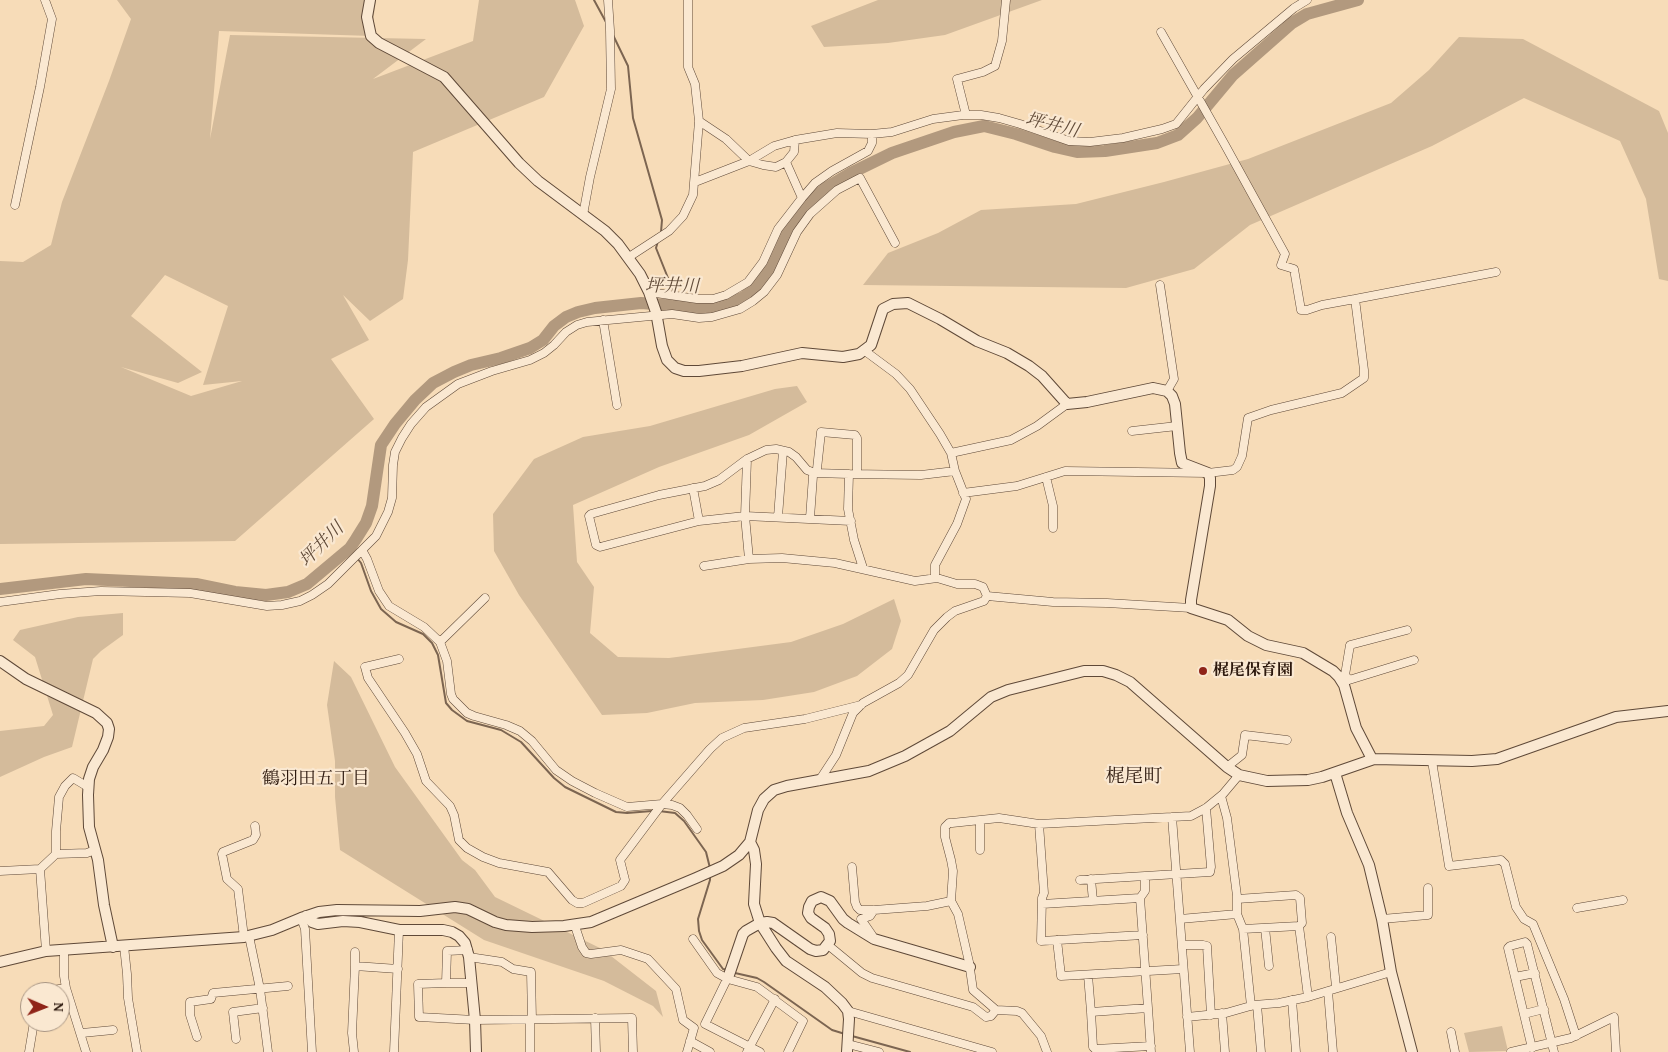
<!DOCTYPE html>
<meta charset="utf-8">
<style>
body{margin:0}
#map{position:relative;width:1668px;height:1052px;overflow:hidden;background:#f7dcb8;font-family:"Gentium Book Plus",serif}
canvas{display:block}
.north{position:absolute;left:20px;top:982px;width:50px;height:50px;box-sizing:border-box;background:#fae8d1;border:1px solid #a89583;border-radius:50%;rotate:91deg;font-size:14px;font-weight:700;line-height:20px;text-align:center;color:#2c180d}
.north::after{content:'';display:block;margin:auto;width:18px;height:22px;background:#8f2418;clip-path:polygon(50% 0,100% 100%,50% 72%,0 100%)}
</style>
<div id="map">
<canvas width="1668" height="1052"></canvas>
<div class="north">N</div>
</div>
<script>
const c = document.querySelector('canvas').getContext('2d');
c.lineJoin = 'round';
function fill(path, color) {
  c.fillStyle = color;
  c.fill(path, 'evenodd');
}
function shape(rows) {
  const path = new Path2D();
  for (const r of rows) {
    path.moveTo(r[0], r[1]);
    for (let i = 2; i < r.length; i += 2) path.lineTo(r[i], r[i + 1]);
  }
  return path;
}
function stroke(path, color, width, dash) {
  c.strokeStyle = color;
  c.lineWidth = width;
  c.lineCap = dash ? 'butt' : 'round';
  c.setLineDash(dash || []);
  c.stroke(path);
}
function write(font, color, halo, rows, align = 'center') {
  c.font = font + ' "Gentium Book Plus","Noto Serif JP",serif';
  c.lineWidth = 4.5;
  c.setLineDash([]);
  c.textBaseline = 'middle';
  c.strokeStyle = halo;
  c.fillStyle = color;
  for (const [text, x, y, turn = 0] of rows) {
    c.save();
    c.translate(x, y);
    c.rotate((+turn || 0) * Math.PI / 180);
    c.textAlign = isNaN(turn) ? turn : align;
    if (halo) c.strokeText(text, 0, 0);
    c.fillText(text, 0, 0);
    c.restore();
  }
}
fill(shape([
 [117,0,376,0,371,36,219,31,210,139,230,35,426,39,373,79,473,41,479,0,575,0,584,26,544,97,413,152,408,260,403,299,370,321,343,295,369,340,331,359,374,419,235,541,0,544,0,261,23,262,51,245,62,202,109,81,131,19],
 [165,275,228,306,203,385,242,381,191,396,121,367,178,383,202,372,131,316],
 [878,0,1042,0,945,35,888,43,824,47,811,26],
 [1459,37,1523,39,1659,111,1668,133,1668,281,1659,279,1646,199,1620,141,1524,98,1432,146,1250,225,1194,269,1126,288,863,285,888,253,938,233,981,210,1076,204,1164,182,1248,159,1391,103,1429,70],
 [797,386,807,402,749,435,659,467,573,505,577,562,594,587,590,633,618,657,669,658,791,642,843,624,894,599,901,621,892,649,857,676,814,692,763,700,695,703,647,713,602,715,519,595,494,551,493,514,534,459,583,437,650,426,775,389],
 [123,613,123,635,101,651,93,659,72,747,44,757,0,777,0,731,44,726,53,715,35,657,13,640,20,630,78,617],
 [334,661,351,677,395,767,462,860,475,870,495,897,602,949,656,991,663,1017,653,1006,604,981,484,940,340,850,335,797,335,761,327,705],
 [1502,1026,1508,1051,1469,1052,1464,1033]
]), '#d4bb9b');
stroke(shape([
 [594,0,607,24],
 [613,35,628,66,633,118,662,220,661,232],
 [658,241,656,248,674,293],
 [676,300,678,305],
 [350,548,355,555],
 [357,558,361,563,371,591,381,609,396,622,423,634,432,643,438,655,446,703,452,710,467,721,501,730,521,742,554,778,565,787,616,812,627,813,652,811],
 [659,811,675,813,684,821,706,852,710,868],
 [710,875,710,880,698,919,699,931,702,940,723,969,728,970],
 [735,973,757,978,764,982,832,1030,845,1034],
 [852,1036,910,1052]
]), '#7c6551', 2);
stroke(shape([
 [0,589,86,579,196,584,235,592,266,595,288,592,307,584,350,548,356,539,366,523,372,506,381,445,395,424,415,400,433,383,454,372,471,365,501,358,530,348,543,340,554,326,566,317,578,312,595,308,641,303,704,308,720,306,744,297,763,279,772,264,786,233,805,205,826,188,851,173,892,153,954,132,984,126,1016,134,1055,147,1077,152,1105,151,1157,143,1178,135,1197,118,1233,75,1292,23,1307,14,1358,0]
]), '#b2997e', 12);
const minor = shape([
 [1161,32,1225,145,1285,254,1281,265,1294,269,1301,310,1307,310,1322,305,1355,299],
 [966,115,957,79,983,72,995,66,1002,41,1006,0],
 [699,121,726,139,749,161,763,165,776,167,786,162,794,152,795,140],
 [695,182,749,161,774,146,795,140,837,133,872,134,892,132,933,119,963,115,981,115,999,118,1020,124,1069,141,1090,142,1123,138,1162,129,1176,124,1204,89,1233,59,1294,8,1307,0],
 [802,198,815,183,832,171,868,151,872,143,872,134],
 [15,205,40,87,52,19,45,0],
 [583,215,590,177,611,89,610,30,608,0],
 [629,257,669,231,683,216,693,195,699,121,695,84,688,67,688,0],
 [1160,285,1174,379,1167,391],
 [649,292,697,299,713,299,726,295,748,282,763,262,778,229,802,198,786,162],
 [603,320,617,405],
 [865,351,896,374,910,389,940,434,951,453,955,471,966,499,957,524,935,565,935,576,937,578],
 [1132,431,1177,426],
 [951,453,1011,440,1037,426,1067,404],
 [747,459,745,516,749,559],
 [849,474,815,473,807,470,796,457,789,452,776,449,766,450,747,459,719,480,705,486,659,495,591,514,589,516,596,545,600,547,699,521,745,516,851,521],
 [1046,477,1053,506,1053,528],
 [693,488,699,521],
 [963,493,1017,486,1065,471,1208,473,1233,470,1237,467,1242,456,1248,418,1271,410,1342,393,1364,378,1364,370,1355,299,1496,272],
 [778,517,783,451],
 [810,518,813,476,817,469,821,432,855,435,857,438,857,474],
 [362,550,367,559,379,591,389,606,424,627,440,642,447,661,451,694,453,699,467,713,474,716,506,725,520,731,532,741,556,770,572,781,595,793,627,807,662,804,672,805,680,808,687,815,697,829],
 [704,566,749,559,782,558,835,563,915,581,937,578,957,584,975,584,983,587,987,596],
 [863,568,854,540,848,509,849,474,921,475,955,471],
 [987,596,1053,602,1107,603,1191,608],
 [0,602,60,594,101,591,190,593,267,606,282,605,300,601,312,595,328,584,376,536,388,512,392,498,393,465,395,452,402,438,411,424,426,407,458,384,492,371,530,360,544,353,554,345,566,332,577,325,587,322,672,314,699,318,712,317,740,309,753,301,764,292,777,275,797,232,810,214,837,190,860,178,895,243],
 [440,642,485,598],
 [399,659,365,667,368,678,405,733,417,754,426,781,450,806,454,815,459,840,467,848,483,857,499,863,548,872,572,900,577,903,583,903,621,886,625,880,620,860,662,804,710,749,722,738,744,728,805,719,861,705],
 [1345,675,1349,680,1414,660],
 [1339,677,1345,675,1350,645,1407,630],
 [1432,761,1449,866,1501,860,1505,864,1516,907,1524,919,1533,924,1564,999,1576,1036],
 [1227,767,1242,755,1245,735,1287,740],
 [819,781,836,755,853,713,863,703,899,683,908,675,934,630,947,617,955,611,984,601,987,596],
 [88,787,73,778,65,786,59,797,56,831,56,854,87,853,95,850],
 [1221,796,1227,818,1237,896,1237,914,1243,929,1251,1006],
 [1172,817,1190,1052],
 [980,820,980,850],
 [1039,824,1044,893,1042,898,1041,941,1143,935],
 [852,867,855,902,857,907,860,910,874,910,927,906,951,901],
 [40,869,46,951],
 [0,871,40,869,56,854],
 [1091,879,1093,901],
 [1080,880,1145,876],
 [1237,899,1296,895,1300,898,1302,923,1299,926,1243,929],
 [1042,904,1140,898],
 [1577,908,1623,900],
 [301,918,305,929,312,1052],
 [1180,919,1237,914],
 [1382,919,1428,915,1428,888],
 [575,926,582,947,586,953,591,954,621,950,648,959,676,989,683,1020,694,1028,687,1052],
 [1299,926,1308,997],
 [1265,928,1269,966],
 [872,935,861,919,870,916,874,910],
 [249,936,260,989,268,1052],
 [244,937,238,889,227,879,222,854,223,852,253,840,256,835,255,826],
 [1331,937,1336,987],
 [693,939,717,973,728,979,757,987,803,1021,788,1052],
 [1057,940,1061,976,1183,969],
 [828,945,862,973,872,978,973,1007,986,1017,991,1016,996,1010],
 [1182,945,1203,945,1207,946,1211,1015],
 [124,946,127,974,128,998,137,1052],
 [468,950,447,951,446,983,472,983],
 [64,951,64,976,66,988,86,1052],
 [355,952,355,966,398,969],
 [469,957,502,962,513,969,531,972,532,1020],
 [729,975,705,1024,760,1052],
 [1088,975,1091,1012],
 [1515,977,1535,973],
 [446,983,418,984,419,1017,475,1020,632,1018,633,1052],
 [1328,991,1333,1052],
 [39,992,66,988],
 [1292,1000,1296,1052],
 [1257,1005,1261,1052],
 [1148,1008,1140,898,1145,891,1145,876,1210,872,1211,867,1206,808],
 [848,1011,992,1052],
 [1222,1013,1225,1052],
 [1524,1014,1544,1009],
 [1187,1017,1226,1013,1254,1005,1279,1003,1308,997,1391,972],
 [595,1018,596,1052],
 [530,1020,530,1052],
 [1451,1032,1455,1052],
 [82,1033,113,1030],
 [197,1037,190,1015,190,1002,211,999,213,993,288,986],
 [236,1039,233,1012,263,1008],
 [690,1041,710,1052],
 [848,1044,879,1052],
 [1151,1046,1095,1049,1093,1047,1091,1012,1148,1008,1151,1052],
 [1532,1048,1508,948,1510,946,1525,942,1527,944,1554,1052],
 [29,1052,34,1022],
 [354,1052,352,1033,355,966],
 [394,1052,399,930],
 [747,1052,775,999],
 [1047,1052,1041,1036,1022,1013,1017,1011,996,1010,973,990,969,962,958,914,951,901,953,871,951,860,945,837,945,827,949,823,952,823,999,818,1039,824,1191,816,1206,808,1223,794,1239,775],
 [1511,1052,1571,1038,1614,1017,1616,1052]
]);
const tertiary = shape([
 [370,0,367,17,371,36,379,43,444,77,519,163,538,181,605,231,618,244,640,274,649,292,656,312,662,346,667,360,675,368,684,371,699,371,742,366,802,353,843,357,859,354,871,345,883,309,893,304,908,303,940,319,977,341,1007,353,1029,366,1042,376,1067,404,1087,402,1153,388,1167,391,1172,396,1175,404,1180,453,1182,463,1208,473,1210,478,1210,486,1191,600,1191,608,1228,620,1248,636,1266,645,1303,653,1333,671,1339,677,1344,685,1356,728,1372,759],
 [0,661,26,679,96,713,107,723,109,729,108,737,103,750,93,767,89,779,88,795,89,827,98,860,104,905,113,947],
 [1335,773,1347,813,1369,865,1382,919,1391,972,1412,1052],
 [750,842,754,850,756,864,754,904,760,923,776,948,786,961,825,987,842,1003,848,1011,849,1019,847,1052],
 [306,916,312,922,318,924,343,921,360,922,399,930,443,930,452,932,459,936,465,943,469,957,475,1020,476,1052],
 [0,962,46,951,244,937,272,930,301,918,319,912,337,910,420,911,455,907,468,909,495,922,506,925,532,927,564,926,591,922,696,878,723,866,739,855,750,842,758,810,764,799,774,790,787,786,869,771,905,756,950,731,991,697,1008,690,1084,671,1103,671,1116,675,1130,682,1227,767,1239,775,1267,781,1308,780,1322,777,1374,759,1472,761,1497,759,1616,717,1668,711],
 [729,975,743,934,746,931,760,923,767,922,773,923,810,949,816,951,823,950,830,941,829,934,825,928,811,918,808,913,809,907,812,901,821,897,830,901,843,919,848,923,874,939,970,967]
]);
stroke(minor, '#5f4938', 9);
stroke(tertiary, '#5f4938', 12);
stroke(minor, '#fae8d1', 8);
stroke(tertiary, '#fae8d1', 10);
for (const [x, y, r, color] of [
 [1203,671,5,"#8f2418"]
]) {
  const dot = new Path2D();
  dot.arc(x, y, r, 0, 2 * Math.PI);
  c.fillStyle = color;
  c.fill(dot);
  stroke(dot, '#fae8d1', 2);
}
write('bold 16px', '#2c180d', '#fae8d1', [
 ["梶尾保育園",1213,671]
], 'left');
write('italic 18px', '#624c3a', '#fae8d1', [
 ["坪井川",1052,126,14],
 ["坪井川",672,287,1],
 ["坪井川",322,545,-45]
]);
write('18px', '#2c180d', '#fae8d1', [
 ["鶴羽田五丁目",316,779]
]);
write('19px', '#2c180d', '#fae8d1', [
 ["梶尾町",1134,777]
]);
</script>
